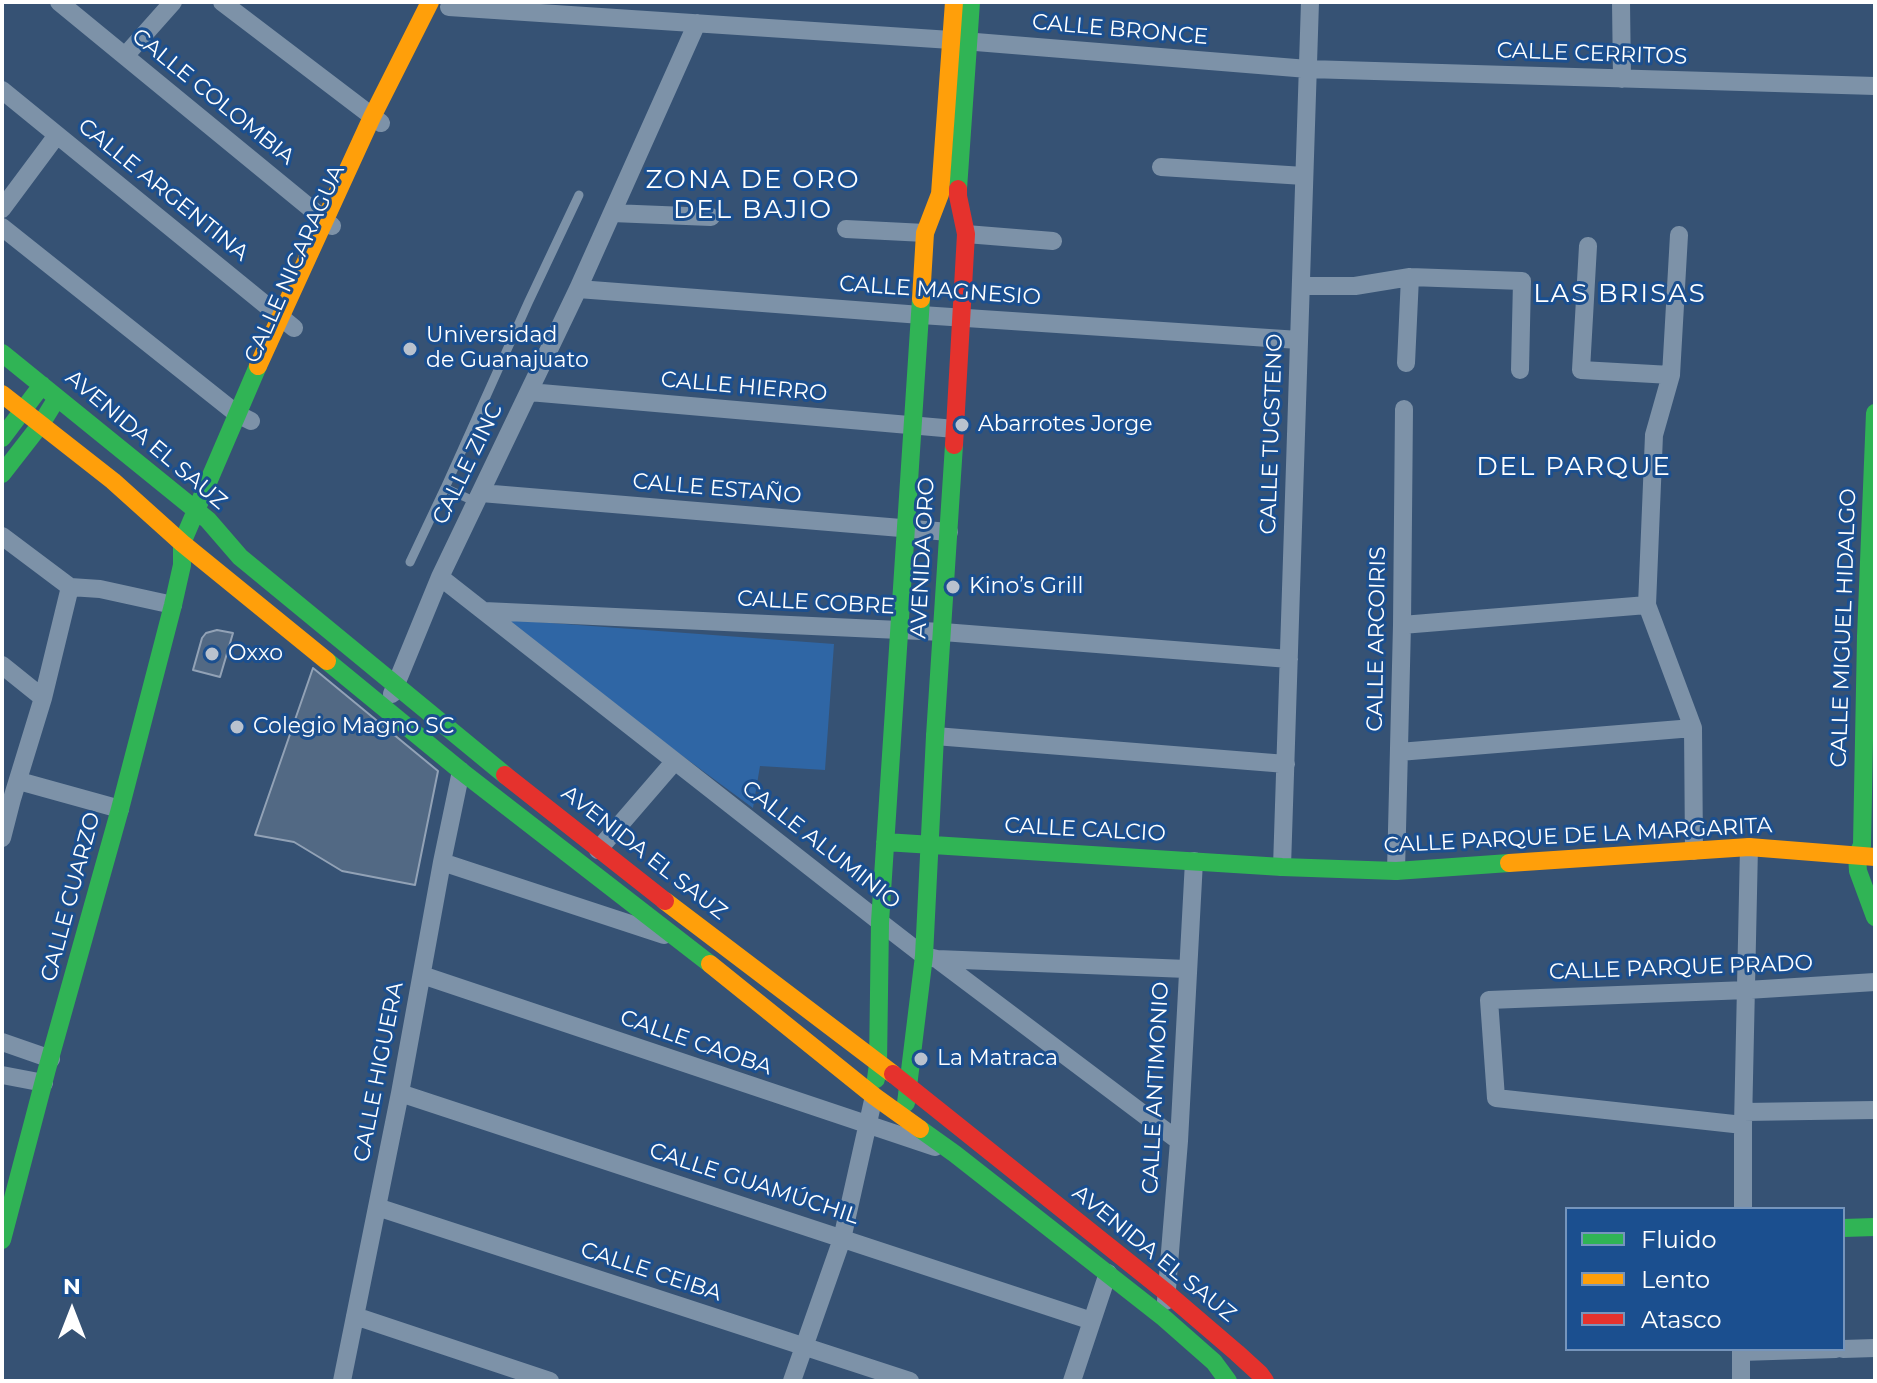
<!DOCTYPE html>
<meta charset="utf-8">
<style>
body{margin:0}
#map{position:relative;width:1877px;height:1383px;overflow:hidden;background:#365274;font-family:Montserrat,sans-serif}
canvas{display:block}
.frame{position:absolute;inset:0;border:4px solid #fff;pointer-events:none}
.legend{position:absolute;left:1565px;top:1207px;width:280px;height:144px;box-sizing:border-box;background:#1b4f8f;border:2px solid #7695bc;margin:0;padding:10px 14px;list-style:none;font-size:24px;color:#fff}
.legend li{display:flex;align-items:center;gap:16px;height:40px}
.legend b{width:40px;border:2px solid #7695bc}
.north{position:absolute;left:32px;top:1271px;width:80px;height:80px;-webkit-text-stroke:6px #1b4f8f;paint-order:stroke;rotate:0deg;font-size:22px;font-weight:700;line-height:32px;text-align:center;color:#fff}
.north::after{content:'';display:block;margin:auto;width:28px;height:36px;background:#fff;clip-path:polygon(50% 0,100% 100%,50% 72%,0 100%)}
</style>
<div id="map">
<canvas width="1877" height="1383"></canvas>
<div class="frame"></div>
<ul class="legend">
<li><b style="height:10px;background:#30b455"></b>Fluido</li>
<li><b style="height:10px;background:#ff9f0a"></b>Lento</li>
<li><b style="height:10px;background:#e5322d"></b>Atasco</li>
</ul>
<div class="north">N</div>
</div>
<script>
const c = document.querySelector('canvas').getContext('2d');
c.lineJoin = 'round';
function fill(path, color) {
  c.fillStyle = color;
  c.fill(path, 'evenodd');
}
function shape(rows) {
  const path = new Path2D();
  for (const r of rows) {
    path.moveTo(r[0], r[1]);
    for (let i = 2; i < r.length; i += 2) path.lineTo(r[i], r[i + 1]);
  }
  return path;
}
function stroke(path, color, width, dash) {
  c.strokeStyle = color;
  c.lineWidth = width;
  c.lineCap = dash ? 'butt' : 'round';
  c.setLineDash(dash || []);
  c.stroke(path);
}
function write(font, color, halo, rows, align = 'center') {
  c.font = font + ' Montserrat,sans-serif';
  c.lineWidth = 6;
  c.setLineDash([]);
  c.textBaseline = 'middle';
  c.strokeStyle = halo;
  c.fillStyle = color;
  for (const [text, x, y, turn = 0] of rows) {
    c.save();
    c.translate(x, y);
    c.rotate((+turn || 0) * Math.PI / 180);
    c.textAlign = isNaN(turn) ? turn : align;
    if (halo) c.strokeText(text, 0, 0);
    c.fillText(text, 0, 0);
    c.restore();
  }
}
fill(shape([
 [497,619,834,644,825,770,760,766,753,808]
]), '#2f66a5');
const building = shape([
 [217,630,233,633,220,677,193,670,202,638,206,633,217,630],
 [313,668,438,771,415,885,342,871,294,842,255,835,313,668]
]);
fill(building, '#526984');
stroke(building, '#92a2b6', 2);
stroke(shape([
 [476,502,445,488,528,303,579,195],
 [410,562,445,488]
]), '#7d92a8', 9);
stroke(shape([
 [59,2,332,226],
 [222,2,381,123],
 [1621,2,1622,79],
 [449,7,951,40,1308,69,1875,86],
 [125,56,173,2],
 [2,90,294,328],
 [1161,167,1304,176],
 [2,209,57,135],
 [612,213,711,217],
 [2,227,237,414,251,421],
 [846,229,925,233],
 [966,234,1053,241],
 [1679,235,1671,375,1654,435,1647,605,1693,728,1694,851],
 [1588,246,1581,370,1671,375],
 [1301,286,1355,286,1410,277,1522,281,1520,370],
 [578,289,921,315,1299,340],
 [1406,363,1410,277],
 [529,392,955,429],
 [481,493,949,532],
 [2,536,70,587,100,589,173,605],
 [440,577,880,922,924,956,937,959,1179,1141],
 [484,611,943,632,1289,659],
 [1402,625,1647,605],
 [2,665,43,698],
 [392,694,440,577,578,289,697,23],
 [935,736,1286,764],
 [1399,752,1693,728],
 [19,781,120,809],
 [2,838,12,799,43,698,70,587],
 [598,850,674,762],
 [442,862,664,935],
 [1282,867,1310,2],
 [1396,871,1402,625,1404,409],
 [937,959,1187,969],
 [422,975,935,1147],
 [2,1042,51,1059],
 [2,1075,44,1083],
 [400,1093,1092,1321],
 [1744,1112,1875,1110],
 [1743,1125,1496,1098,1489,1000,1747,990,1875,982],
 [377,1207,910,1381],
 [1743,1209,1743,1125,1749,847],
 [1166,1301,1179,1141,1194,861],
 [355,1316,550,1381],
 [1843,1349,1875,1348],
 [1741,1352,1836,1349],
 [342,1381,400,1093,442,862,461,771],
 [792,1381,842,1239,874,1096],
 [1072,1381,1108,1273],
 [1741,1381,1741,1349]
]), '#7d92a8', 18);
stroke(shape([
 [958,189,971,2],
 [2,353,208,520,240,557,505,775],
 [1875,413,1866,636,1862,845,1857,856,1858,871,1875,917],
 [2,438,42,385],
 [2,474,41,424,57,398],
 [327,661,461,771,710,964],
 [885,842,1282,867,1396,871,1509,863],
 [876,1079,878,1064,880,922,921,299],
 [906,1103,924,956,935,736,954,445],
 [920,1129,955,1154,1164,1318,1214,1362,1228,1381],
 [1843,1228,1875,1227],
 [2,1240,47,1069,120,809,173,605,182,565,182,543,258,366]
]), '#30b455', 18);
stroke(shape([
 [921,299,925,233,940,194,954,2],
 [258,366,372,117,430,2],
 [2,394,113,481,182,543,327,661],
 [1509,863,1749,847,1875,857],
 [665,901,893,1074],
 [710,964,874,1096,920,1129]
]), '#ff9f0a', 18);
stroke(shape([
 [954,445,966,234,958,196,958,189],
 [505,775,665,901],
 [893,1074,1167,1293,1237,1353,1260,1374,1265,1381]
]), '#e5322d', 18);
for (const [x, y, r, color] of [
 [410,349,8,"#b9c2ce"],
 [962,425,8,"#b9c2ce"],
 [953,587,8,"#b9c2ce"],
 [212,654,8,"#b9c2ce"],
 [237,727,8,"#b9c2ce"],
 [921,1059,8,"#b9c2ce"]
]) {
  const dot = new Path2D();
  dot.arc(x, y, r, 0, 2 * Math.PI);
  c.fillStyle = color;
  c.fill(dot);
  stroke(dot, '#1b4f8f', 3);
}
write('22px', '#fff', '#1b4f8f', [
 ["CALLE BRONCE",1120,30,5],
 ["CALLE CERRITOS",1592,54,2],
 ["CALLE COLOMBIA",213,97,39],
 ["CALLE ARGENTINA",163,190,39],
 ["CALLE NICARAGUA",295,264,-66],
 ["CALLE MAGNESIO",940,291,4],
 ["CALLE HIERRO",744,387,5],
 ["CALLE TUGSTENO",1272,434,-88],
 ["AVENIDA EL SAUZ",146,440,40],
 ["CALLE ZINC",468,464,-64],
 ["CALLE ESTAÑO",717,489,5],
 ["AVENIDA ORO",923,558,-87],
 ["CALLE COBRE",816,603,3],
 ["CALLE MIGUEL HIDALGO",1844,628,-88],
 ["CALLE ARCOIRIS",1377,639,-89],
 ["CALLE CALCIO",1085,830,3],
 ["CALLE PARQUE DE LA MARGARITA",1578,836,-3],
 ["CALLE ALUMINIO",821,845,38],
 ["AVENIDA EL SAUZ",644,853,38],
 ["CALLE CUARZO",71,897,-75],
 ["CALLE PARQUE PRADO",1681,968,-2],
 ["CALLE CAOBA",696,1043,19],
 ["CALLE HIGUERA",379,1072,-79],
 ["CALLE ANTIMONIO",1156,1088,-87],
 ["CALLE GUAMÚCHIL",754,1184,18],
 ["AVENIDA EL SAUZ",1154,1254,39],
 ["CALLE CEIBA",651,1272,18]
]);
write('22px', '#fff', '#1b4f8f', [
 ["Universidad",426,336],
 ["de Guanajuato",426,361],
 ["Abarrotes Jorge",978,425],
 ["Kino’s Grill",969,587],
 ["Oxxo",228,654],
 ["Colegio Magno SC",253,727],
 ["La Matraca",937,1059]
], 'left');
c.letterSpacing = '2px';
write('26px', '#fff', '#1b4f8f', [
 ["ZONA DE ORO",753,180],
 ["DEL BAJIO",753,210],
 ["LAS BRISAS",1620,294],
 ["DEL PARQUE",1574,467]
]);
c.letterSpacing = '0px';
</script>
